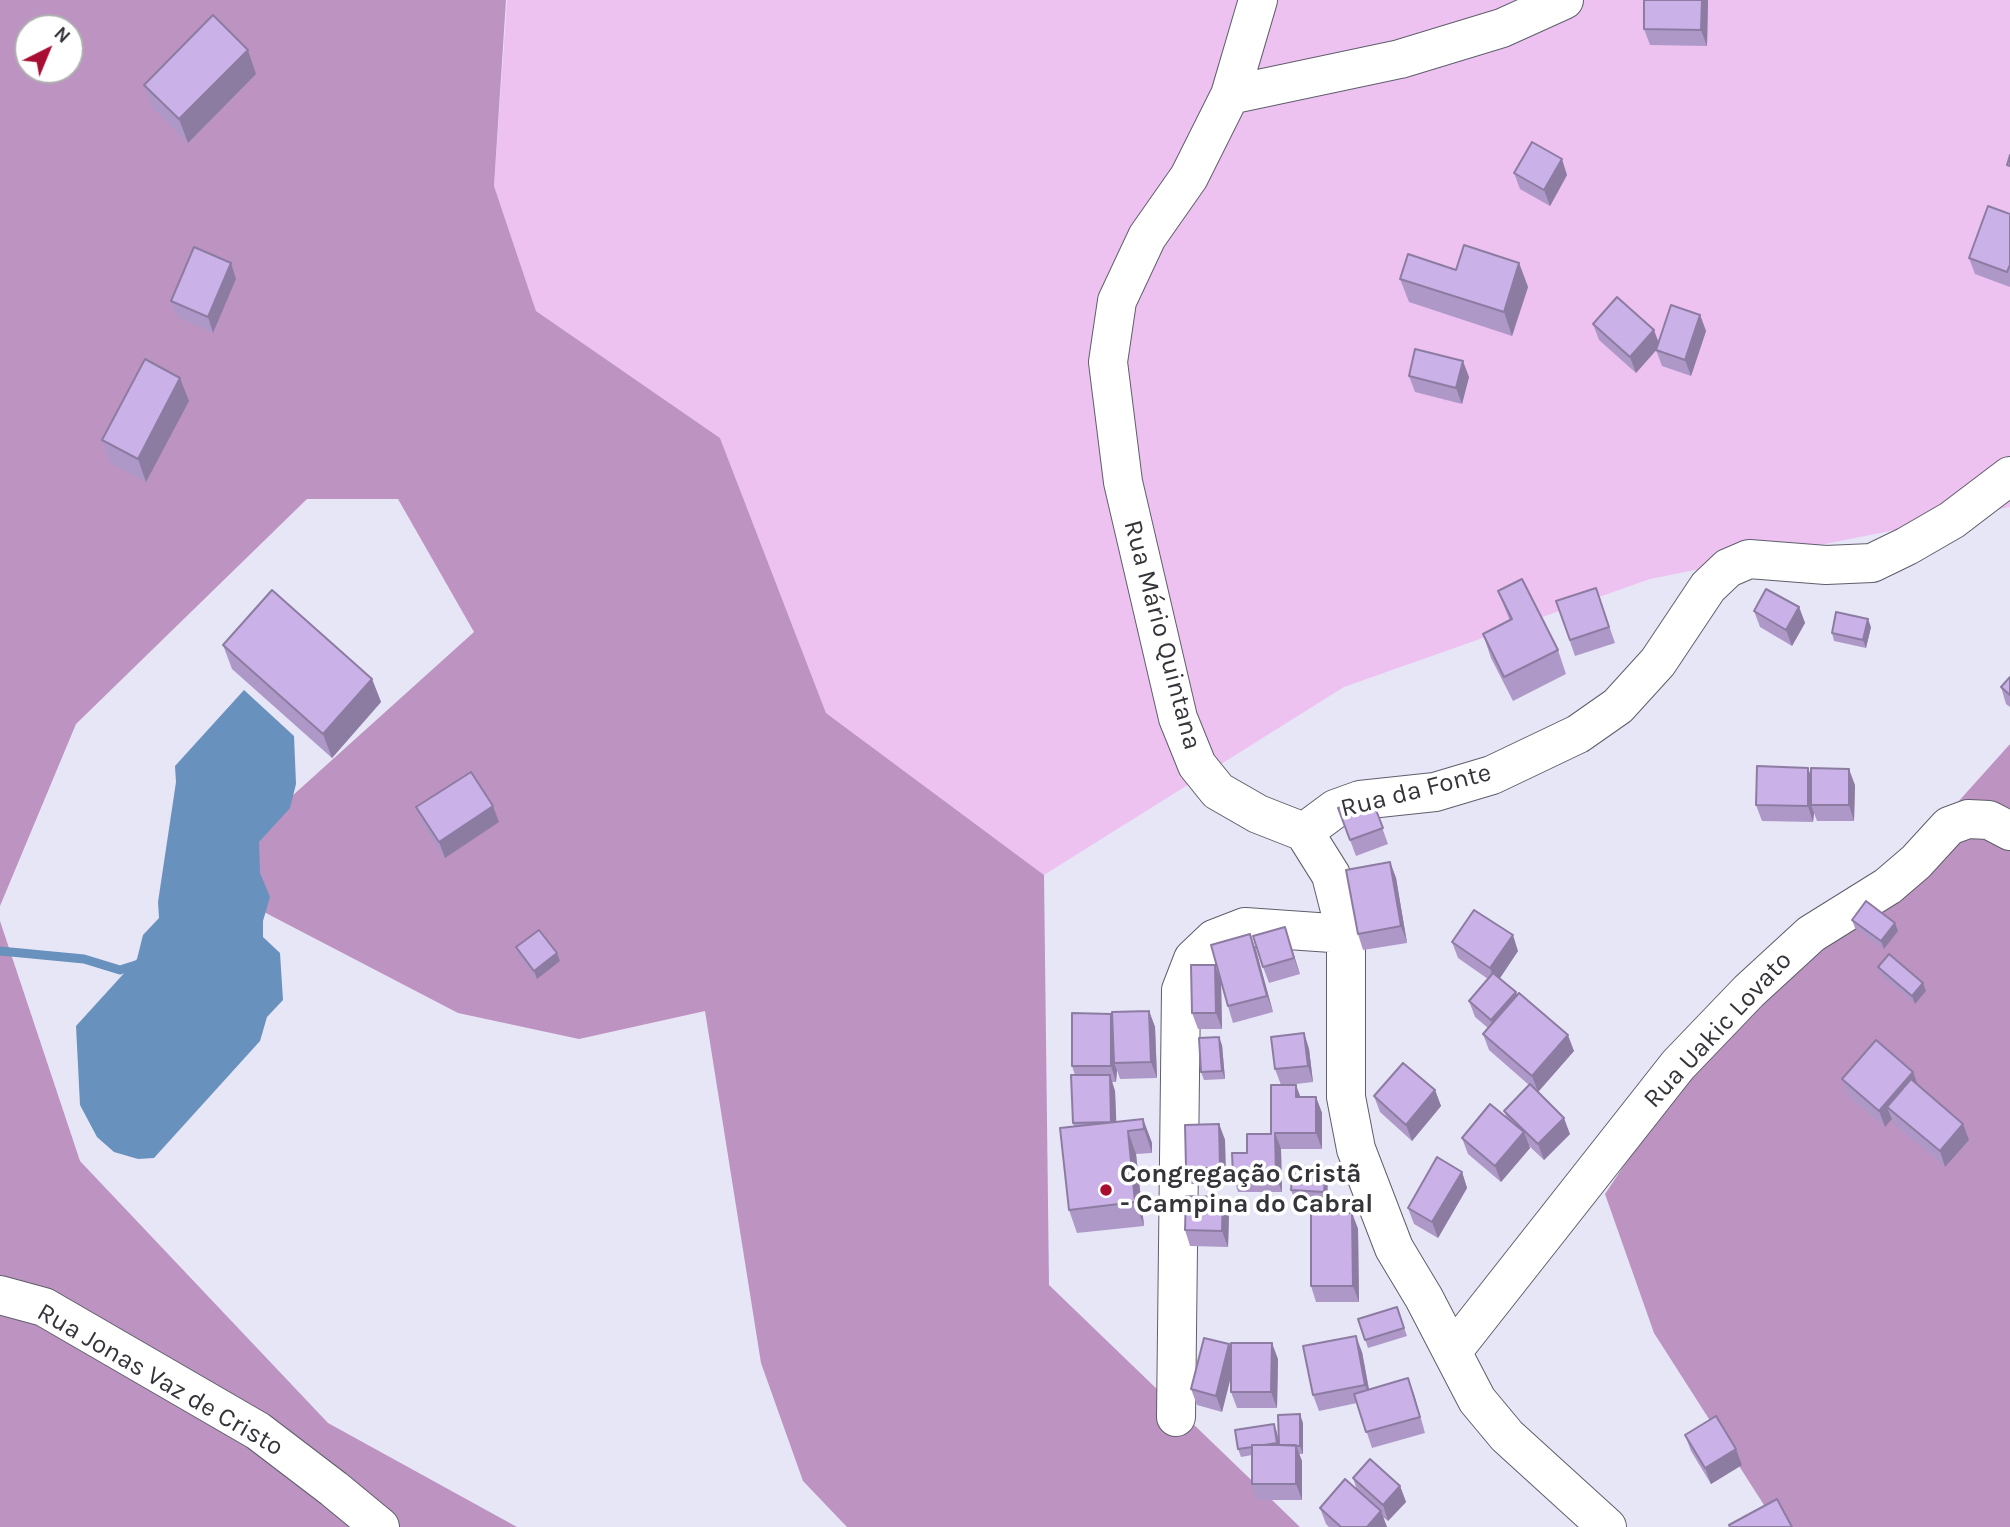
<!DOCTYPE html>
<meta charset="utf-8">
<style>
body{margin:0}
#map{position:relative;width:2010px;height:1527px;overflow:hidden;background:#e7e6f6;font-family:Karla,sans-serif}
canvas{display:block}
.north{position:absolute;left:14px;top:14px;width:70px;height:70px;box-sizing:border-box;background:#fff;border:2px solid #aeaeb0;border-radius:50%;rotate:43deg;font-size:19px;font-weight:700;line-height:28px;text-align:center;color:#34343a}
.north::after{content:'';display:block;margin:auto;width:24px;height:32px;background:#a70e32;clip-path:polygon(50% 0,100% 100%,50% 72%,0 100%)}
</style>
<div id="map">
<canvas width="2010" height="1527"></canvas>
<div class="north">N</div>
</div>
<script>
const c = document.querySelector('canvas').getContext('2d');
c.lineJoin = 'round';
function fill(path, color) {
  c.fillStyle = color;
  c.fill(path, 'evenodd');
}
function shape(rows) {
  const path = new Path2D();
  for (const r of rows) {
    path.moveTo(r[0], r[1]);
    for (let i = 2; i < r.length; i += 2) path.lineTo(r[i], r[i + 1]);
  }
  return path;
}
function stroke(path, color, width, dash) {
  c.strokeStyle = color;
  c.lineWidth = width;
  c.lineCap = dash ? 'butt' : 'round';
  c.setLineDash(dash || []);
  c.stroke(path);
}
function write(font, color, halo, rows, align = 'center') {
  c.font = font + ' Karla,sans-serif';
  c.lineWidth = 7;
  c.setLineDash([]);
  c.textBaseline = 'middle';
  c.strokeStyle = halo;
  c.fillStyle = color;
  for (const [text, x, y, turn = 0] of rows) {
    c.save();
    c.translate(x, y);
    c.rotate((+turn || 0) * Math.PI / 180);
    c.textAlign = isNaN(turn) ? turn : align;
    if (halo) c.strokeText(text, 0, 0);
    c.fillText(text, 0, 0);
    c.restore();
  }
}
fill(shape([
 [507,0,2010,0,2010,507,1650,579,1344,687,1044,875,826,713,720,438,536,311,494,186]
]), '#edc2f1');
fill(shape([
 [0,0,506,0,494,186,536,311,720,438,826,713,1044,875,1049,1285,1300,1527,847,1527,803,1481,761,1363,705,1011,579,1039,458,1013,262,911,231,851,474,632,398,499,307,499,76,724,0,906],
 [28,28,70,28,70,70,28,70],
 [2010,744,2010,1527,1766,1527,1764,1505,1654,1333,1605,1194,1702,1049,1871,899],
 [0,921,80,1161,328,1423,517,1527,0,1527]
]), '#bd93c1');
fill(shape([
 [244,690,294,736,296,784,290,808,259,842,260,873,270,897,263,921,263,937,280,953,283,1000,267,1017,260,1041,154,1158,138,1159,114,1152,97,1137,80,1105,76,1026,137,959,143,935,159,918,158,902,176,782,175,766]
]), '#6891bd');
stroke(shape([
 [0,951,84,959,120,970,139,964]
]), '#6891bd', 9);
const minor = shape([
 [1258,0,1230,95,1189,177,1147,237,1117,301,1108,362,1123,482,1178,718,1197,765,1218,791,1258,814,1304,832,1331,875,1346,934,1346,1097,1356,1149,1394,1248,1424,1298,1477,1400,1507,1436,1607,1527],
 [1230,95,1400,59,1502,28,1564,0],
 [1304,832,1335,809,1360,800,1435,792,1492,775,1578,734,1618,706,1658,662,1708,587,1728,568,1749,559,1826,565,1872,563,1907,546,1952,520,2010,476],
 [0,1295,44,1307,258,1431,334,1489,380,1527],
 [1452,1352,1678,1065,1749,991,1811,934,1888,886,1916,862,1949,826,1968,819,1989,820,2010,831],
 [1176,1417,1181,990,1193,959,1214,939,1245,927,1346,934]
]);
stroke(minor, '#5f5e6c', 40);
stroke(minor, '#fff', 38);
fill(shape([
 [1708,0,1707,46,1650,45,1644,29],
 [256,74,188,143,153,108,144,85],
 [1514,173,1567,175,1550,206,1520,189],
 [2010,214,2010,287,1975,274,1969,258],
 [1519,263,1528,287,1512,336,1409,302,1400,279,1456,270],
 [236,279,213,333,177,317,171,301],
 [1700,315,1706,331,1691,376,1662,366,1656,350,1636,373,1599,340,1593,324,1659,342],
 [1409,376,1469,377,1462,404,1415,392],
 [180,378,189,401,146,482,111,464,102,440],
 [1596,588,1615,643,1575,656,1556,601],
 [1498,591,1558,650,1566,674,1513,701,1491,658,1483,634,1510,621],
 [1799,607,1805,623,1792,646,1760,627,1754,611],
 [1871,627,1866,648,1834,641,1832,633],
 [223,645,372,679,381,702,332,758,232,669],
 [2010,677,2010,707,2006,704,2001,687],
 [1811,775,1855,785,1854,821,1817,821,1814,813,1813,822,1762,821,1756,805],
 [1371,797,1388,844,1356,856,1338,808],
 [416,807,499,822,445,858,422,823],
 [1390,862,1396,878,1407,943,1363,950,1358,934],
 [1852,920,1895,923,1898,931,1884,949,1855,928],
 [1285,927,1300,974,1269,983,1263,967],
 [1250,934,1256,950,1273,1012,1233,1023,1221,983,1222,1029,1198,1029,1192,1013,1215,965,1219,975],
 [1452,942,1518,951,1500,978,1574,1051,1538,1092,1570,1134,1544,1160,1528,1145,1530,1148,1501,1182,1468,1154,1462,1138,1507,1118,1504,1111,1529,1085,1489,1050,1483,1034,1488,1028,1475,1017,1469,1001,1488,979,1458,958],
 [516,947,557,953,560,961,537,979,519,956],
 [1878,967,1923,983,1926,991,1915,1004,1881,975],
 [1149,1011,1155,1027,1157,1078,1120,1079,1117,1070,1116,1082,1112,1082,1115,1091,1116,1122,1143,1119,1152,1143,1152,1153,1136,1154,1144,1226,1077,1233,1069,1210,1074,1127,1073,1123,1075,1075,1072,1066,1111,1014,1112,1018],
 [1304,1033,1309,1049,1313,1082,1288,1085,1301,1097,1316,1097,1322,1113,1322,1149,1281,1149,1282,1192,1238,1192,1233,1176,1247,1153,1271,1134,1281,1085,1275,1069],
 [1222,1045,1225,1079,1204,1080,1201,1072],
 [1842,1079,1918,1085,1963,1124,1969,1140,1945,1167,1893,1123,1892,1119,1885,1127,1848,1096],
 [1435,1090,1441,1106,1412,1141,1380,1112,1374,1096],
 [1219,1124,1225,1140,1226,1184,1191,1184,1186,1168],
 [1462,1172,1467,1188,1438,1238,1414,1224,1408,1208],
 [1328,1176,1327,1200,1294,1198,1291,1190],
 [1229,1213,1228,1247,1190,1246,1185,1230],
 [1352,1213,1358,1229,1359,1302,1316,1302,1311,1286],
 [1397,1307,1407,1336,1368,1348,1358,1319],
 [1231,1348,1278,1359,1277,1408,1237,1408,1231,1392,1231,1377,1222,1412,1197,1405,1191,1389],
 [1362,1352,1369,1389,1408,1378,1425,1433,1372,1448,1357,1403,1319,1411,1313,1395],
 [1303,1423,1303,1454,1299,1454,1302,1461,1302,1500,1257,1500,1252,1484,1252,1455,1241,1457,1238,1449,1274,1424,1277,1433,1279,1443],
 [1685,1435,1742,1465,1711,1484,1691,1451],
 [1353,1478,1400,1486,1406,1502,1388,1521,1383,1517,1387,1527,1329,1527,1326,1524,1320,1508,1357,1490]
]), '#ae98c8');
fill(shape([
 [1702,0,1708,0,1707,46,1701,30],
 [248,50,256,74,188,143,179,119],
 [1562,159,1567,175,1550,206,1544,190],
 [231,263,236,279,213,333,208,317],
 [1519,263,1528,287,1512,336,1504,312],
 [1700,315,1706,331,1691,376,1685,360],
 [1654,330,1660,346,1636,373,1630,357],
 [1463,361,1469,377,1462,404,1456,388],
 [180,378,189,401,146,482,138,459],
 [1799,607,1805,623,1792,646,1786,630],
 [1868,619,1871,627,1866,648,1863,640],
 [372,679,381,702,332,758,323,734],
 [1808,768,1814,784,1811,805,1814,813,1813,822,1808,806],
 [1849,769,1855,785,1854,821,1849,805],
 [493,806,499,822,445,858,439,842],
 [1390,862,1396,878,1407,943,1401,926],
 [1895,923,1898,931,1884,949,1881,941],
 [1285,927,1290,943,1300,974,1294,958],
 [1250,934,1256,950,1273,1012,1267,996],
 [1513,935,1518,951,1496,984,1490,968],
 [557,953,560,961,537,979,534,971],
 [1215,965,1221,981,1222,1029,1216,1013],
 [1923,983,1926,991,1915,1004,1912,996],
 [1516,992,1521,1008,1497,1036,1491,1020],
 [1149,1011,1155,1027,1157,1078,1151,1062],
 [1111,1014,1117,1030,1114,1063,1117,1070,1116,1082,1111,1066],
 [1304,1033,1309,1049,1313,1082,1308,1066],
 [1568,1035,1574,1051,1538,1092,1532,1076],
 [1219,1037,1222,1045,1225,1079,1222,1071],
 [1913,1072,1919,1088,1887,1107,1892,1119,1885,1127,1879,1111],
 [1110,1075,1115,1091,1117,1138,1111,1122],
 [1296,1085,1302,1101,1296,1097],
 [1435,1090,1441,1106,1412,1141,1406,1125],
 [1316,1097,1322,1113,1322,1149,1316,1133],
 [1564,1118,1570,1134,1544,1160,1538,1144],
 [1143,1119,1152,1143,1152,1153,1144,1129],
 [1219,1124,1225,1140,1226,1184,1220,1168],
 [1963,1124,1969,1140,1945,1167,1940,1151],
 [1128,1131,1136,1154,1144,1226,1135,1202],
 [1524,1132,1530,1148,1501,1182,1495,1166],
 [1275,1133,1281,1149,1282,1192,1276,1176],
 [1326,1168,1328,1176,1327,1200,1324,1192],
 [1462,1172,1467,1188,1438,1238,1432,1222],
 [1223,1197,1229,1213,1228,1247,1222,1231],
 [1352,1213,1358,1229,1359,1302,1353,1286],
 [1356,1336,1362,1352,1371,1401,1365,1385],
 [1272,1343,1278,1359,1277,1408,1271,1392],
 [1229,1344,1235,1360,1222,1412,1216,1396],
 [1408,1378,1414,1394,1425,1433,1420,1417],
 [1300,1414,1303,1423,1303,1454,1300,1446],
 [1274,1424,1277,1433,1280,1451,1277,1443],
 [1296,1445,1302,1461,1302,1500,1296,1484],
 [1736,1449,1742,1465,1711,1484,1705,1468],
 [1400,1486,1406,1502,1388,1521,1383,1505],
 [1381,1511,1387,1527,1367,1527]
]), '#8d7ca2');
const building = shape([
 [1644,0,1702,0,1701,30,1644,29,1644,0],
 [213,15,248,50,179,119,144,85,213,15],
 [1532,142,1562,159,1544,190,1514,173,1532,142],
 [2010,155,2010,166,2007,165,2010,155],
 [1988,206,2010,214,2010,265,2007,272,1969,258,1988,206],
 [1464,245,1519,263,1504,312,1400,279,1408,254,1456,270,1464,245],
 [194,247,231,263,208,317,171,301,194,247],
 [1617,297,1654,330,1630,357,1593,324,1617,297],
 [1671,305,1700,315,1685,360,1656,350,1671,305],
 [1415,349,1463,361,1456,388,1409,376,1415,349],
 [145,359,180,378,138,459,102,440,145,359],
 [1522,579,1558,650,1504,677,1483,634,1512,619,1498,591,1522,579],
 [1596,588,1609,627,1570,640,1556,601,1596,588],
 [1766,589,1799,607,1786,630,1754,611,1766,589],
 [272,590,372,679,323,734,223,645,272,590],
 [1836,612,1868,619,1863,640,1832,633,1836,612],
 [2010,677,2010,695,2001,687,2010,677],
 [1757,766,1808,768,1808,806,1756,805,1757,766],
 [1811,768,1849,769,1849,805,1811,805,1811,768],
 [471,772,493,806,439,842,416,807,471,772],
 [1371,797,1383,828,1350,840,1338,808,1371,797],
 [1390,862,1401,926,1358,934,1346,870,1390,862],
 [1866,901,1895,923,1881,941,1852,920,1866,901],
 [1474,910,1513,935,1490,968,1452,942,1474,910],
 [1285,927,1294,958,1263,967,1253,936,1285,927],
 [539,930,557,953,534,971,516,947,539,930],
 [1250,934,1267,996,1228,1006,1211,945,1250,934],
 [1889,954,1923,983,1912,996,1878,967,1889,954],
 [1191,965,1215,965,1216,1013,1192,1013,1191,965],
 [1493,973,1516,992,1491,1020,1469,1001,1493,973],
 [1519,993,1568,1035,1532,1076,1483,1034,1519,993],
 [1149,1011,1151,1062,1114,1063,1112,1012,1149,1011],
 [1072,1013,1111,1014,1111,1066,1072,1066,1072,1013],
 [1304,1033,1308,1066,1275,1069,1271,1037,1304,1033],
 [1219,1037,1222,1071,1201,1072,1199,1038,1219,1037],
 [1876,1040,1913,1072,1879,1111,1842,1079,1876,1040],
 [1403,1063,1435,1090,1406,1125,1374,1096,1403,1063],
 [1071,1075,1110,1075,1111,1122,1073,1123,1071,1075],
 [1911,1079,1963,1124,1940,1151,1887,1107,1911,1079],
 [1530,1084,1564,1118,1538,1144,1504,1111,1530,1084],
 [1271,1085,1296,1085,1296,1097,1316,1097,1316,1133,1275,1133,1276,1176,1233,1176,1232,1153,1247,1153,1247,1134,1271,1134,1271,1085],
 [1490,1104,1524,1132,1495,1166,1462,1138,1490,1104],
 [1143,1119,1144,1129,1128,1131,1135,1202,1069,1210,1060,1128,1143,1119],
 [1219,1124,1220,1168,1186,1168,1185,1125,1219,1124],
 [1437,1157,1462,1172,1432,1222,1408,1208,1437,1157],
 [1293,1166,1326,1168,1324,1192,1291,1190,1293,1166],
 [1186,1196,1223,1197,1222,1231,1185,1230,1186,1196],
 [1311,1213,1352,1213,1353,1286,1311,1286,1311,1213],
 [1397,1307,1404,1328,1365,1340,1358,1319,1397,1307],
 [1356,1336,1365,1385,1313,1395,1303,1346,1356,1336],
 [1204,1338,1229,1344,1216,1396,1191,1389,1204,1338],
 [1231,1343,1272,1343,1271,1392,1231,1392,1231,1343],
 [1408,1378,1420,1417,1366,1432,1354,1394,1408,1378],
 [1300,1414,1300,1446,1279,1445,1278,1415,1300,1414],
 [1716,1416,1736,1449,1705,1468,1685,1435,1716,1416],
 [1274,1424,1277,1443,1264,1445,1252,1445,1252,1447,1238,1449,1235,1430,1274,1424],
 [1252,1445,1296,1445,1296,1484,1252,1484,1252,1445],
 [1370,1459,1400,1486,1383,1505,1353,1478,1370,1459],
 [1345,1479,1381,1511,1367,1527,1341,1527,1320,1508,1345,1479],
 [1777,1499,1792,1527,1730,1527,1729,1525,1777,1499]
]);
fill(building, '#cab1e8');
stroke(building, '#8d7ca2', 2);
for (const [x, y, r, color] of [
 [1106,1190,7,"#a70e32"]
]) {
  const dot = new Path2D();
  dot.arc(x, y, r, 0, 2 * Math.PI);
  c.fillStyle = color;
  c.fill(dot);
  stroke(dot, '#fff', 2.5);
}
write('26px', '#34343a', '#fff', [
 ["Rua Mário Quintana",1162,635,75],
 ["Rua da Fonte",1416,791,-14],
 ["Rua Uakic Lovato",1718,1030,-47],
 ["Rua Jonas Vaz de Cristo",160,1380,30]
]);
write('bold 26px', '#34343a', '#fff', [
 ["Congregação Cristã",1120,1175],
 ["- Campina do Cabral",1120,1205]
], 'left');
</script>
